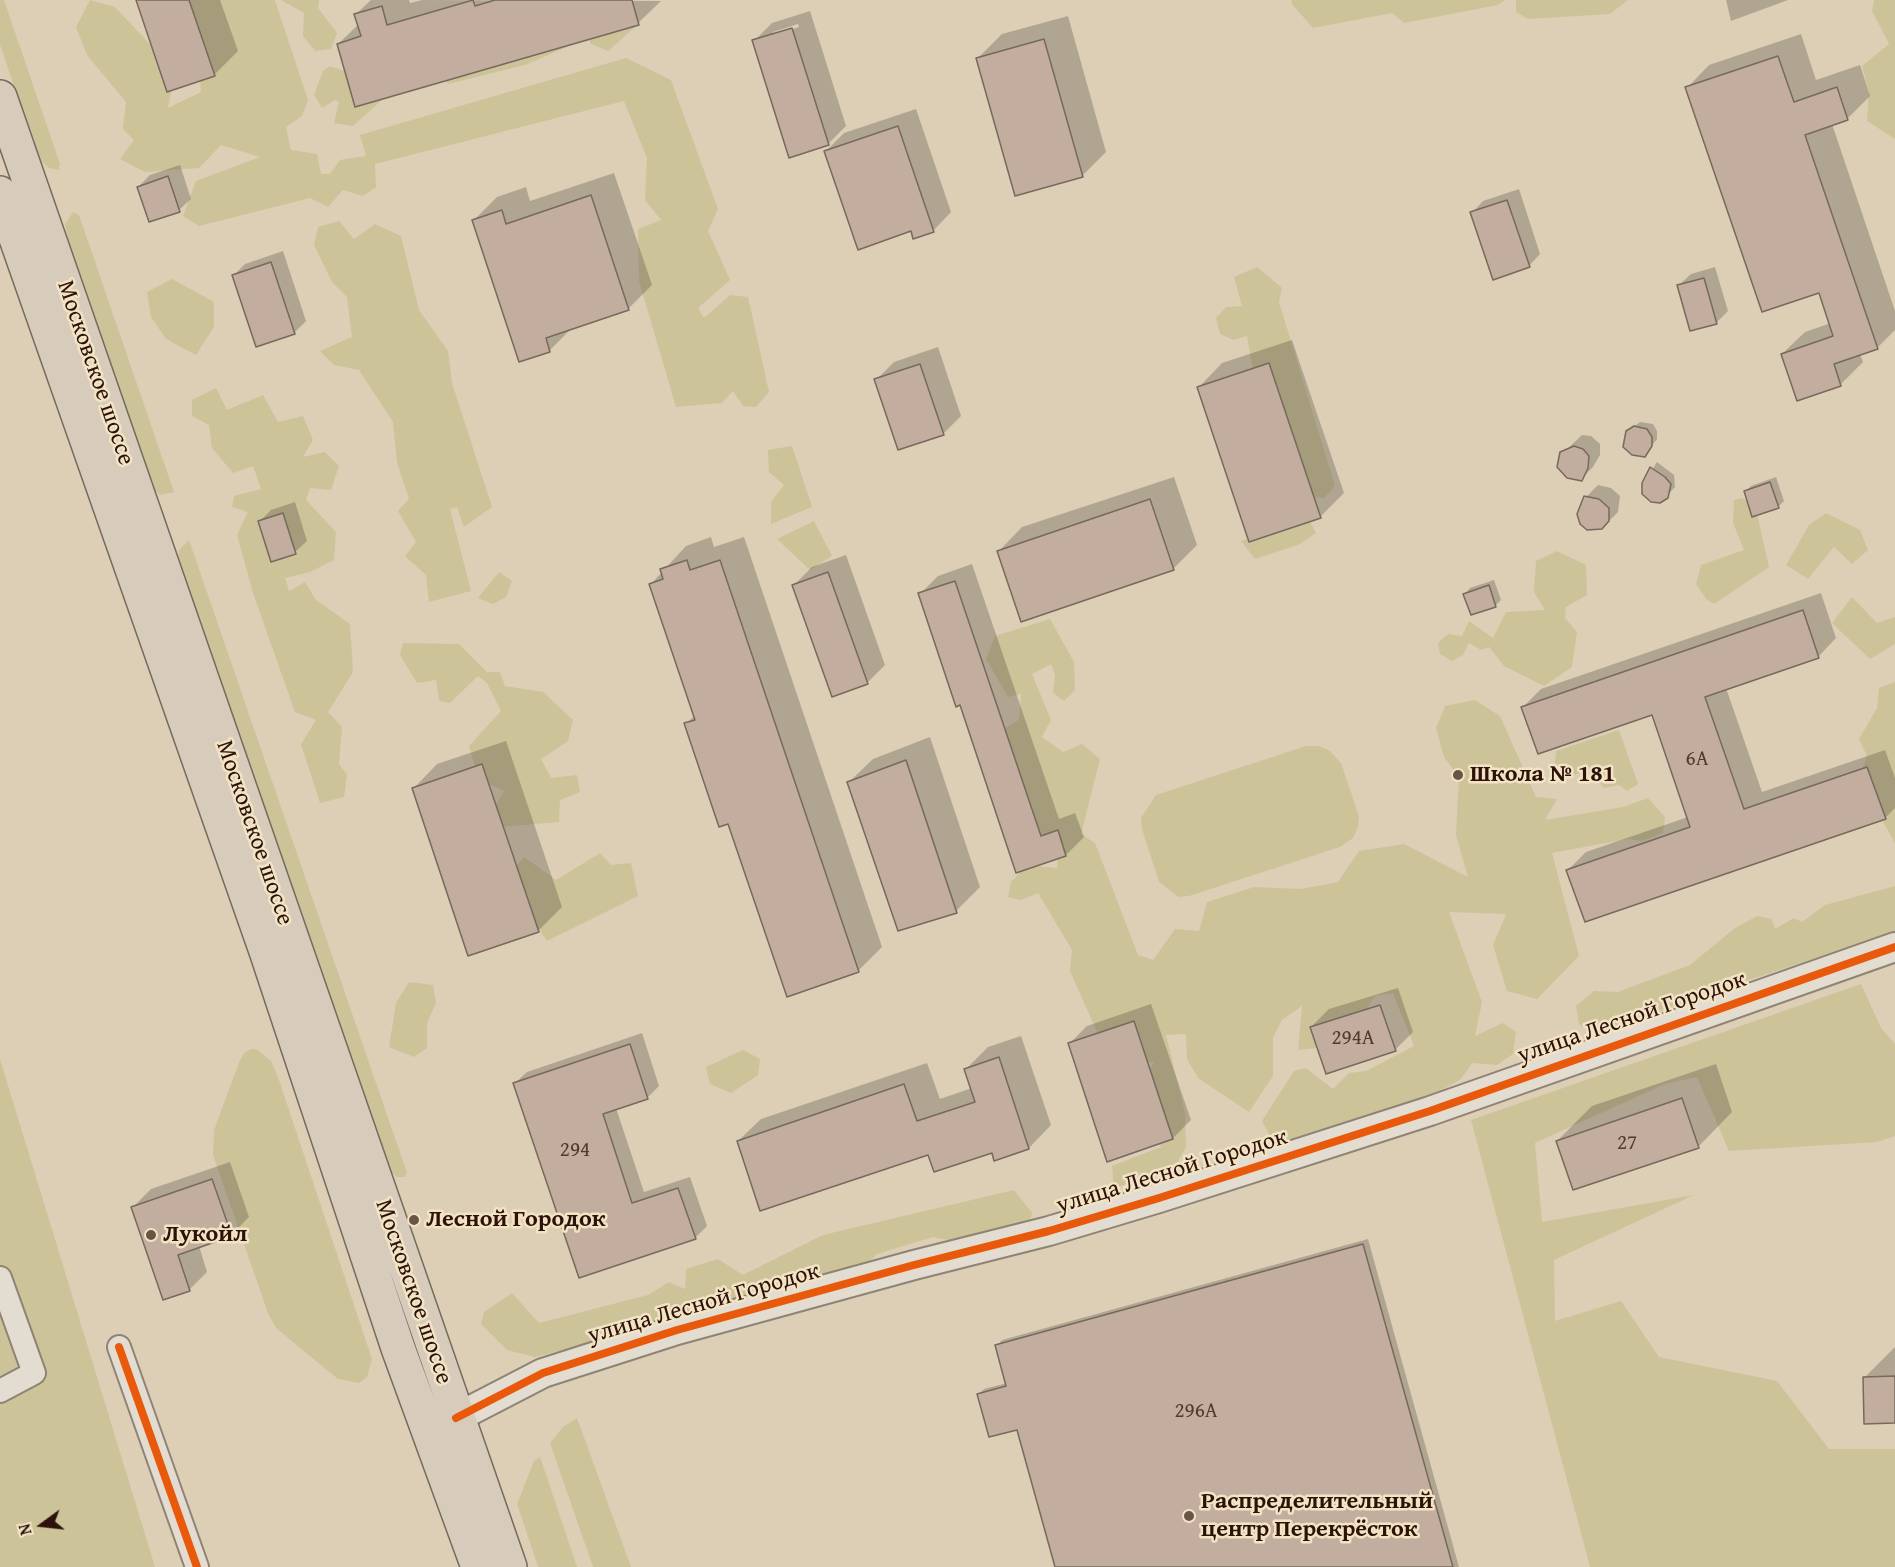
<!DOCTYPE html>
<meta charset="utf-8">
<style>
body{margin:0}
#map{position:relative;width:1895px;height:1567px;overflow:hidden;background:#dccfb6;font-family:"Gentium Book Plus",serif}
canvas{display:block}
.north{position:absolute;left:12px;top:1495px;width:60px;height:60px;-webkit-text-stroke:4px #f3e3c5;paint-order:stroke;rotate:255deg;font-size:16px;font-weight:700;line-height:24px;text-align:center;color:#2c1209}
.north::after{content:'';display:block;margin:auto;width:21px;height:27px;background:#2c1209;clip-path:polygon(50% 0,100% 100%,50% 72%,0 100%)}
</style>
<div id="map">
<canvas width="1895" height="1567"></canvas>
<div class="north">N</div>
</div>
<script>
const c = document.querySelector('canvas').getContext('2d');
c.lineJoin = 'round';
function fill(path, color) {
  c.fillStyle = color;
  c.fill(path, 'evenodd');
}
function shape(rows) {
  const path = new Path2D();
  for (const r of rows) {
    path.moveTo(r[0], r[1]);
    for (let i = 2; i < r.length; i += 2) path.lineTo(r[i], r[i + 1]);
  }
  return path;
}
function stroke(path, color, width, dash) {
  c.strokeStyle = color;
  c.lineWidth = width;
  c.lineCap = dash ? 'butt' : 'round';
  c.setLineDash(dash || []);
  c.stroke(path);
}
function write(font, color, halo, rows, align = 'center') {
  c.font = font + ' "Gentium Book Plus",serif';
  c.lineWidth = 5;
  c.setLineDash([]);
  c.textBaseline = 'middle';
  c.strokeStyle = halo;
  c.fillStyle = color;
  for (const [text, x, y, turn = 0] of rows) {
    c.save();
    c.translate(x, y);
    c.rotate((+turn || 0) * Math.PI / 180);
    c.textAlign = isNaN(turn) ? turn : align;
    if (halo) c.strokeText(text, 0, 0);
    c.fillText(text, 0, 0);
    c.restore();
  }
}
fill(shape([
 [0,0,4,0,60,164,59,170,49,168,39,159,0,45],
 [90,0,115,7,175,71,168,108,201,92,197,40,176,0,275,0,308,100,302,116,286,127,291,150,317,154,321,174,330,174,340,160,366,156,360,135,626,58,671,80,718,209,708,231,730,280,698,308,704,318,730,295,748,297,769,392,756,407,743,406,733,391,722,403,676,407,639,281,638,229,661,220,645,200,647,158,624,101,375,164,376,187,363,196,343,190,328,207,310,198,199,226,183,216,196,181,260,157,221,145,199,168,145,172,120,159,134,140,123,129,126,102,87,55,76,27],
 [281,0,319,0,318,8,337,33,331,49,315,51,303,36,304,13],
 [1292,0,1505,0,1498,5,1404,23,1392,13,1313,28,1291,3],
 [1516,0,1628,0,1610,14,1528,19,1516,12],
 [1874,0,1895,0,1895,139,1867,121,1869,92,1862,66,1889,44,1872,11],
 [622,12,634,28,608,51,591,44,585,28],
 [566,34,567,47,525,65,448,84,443,77],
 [330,66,347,72,383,99,353,126,334,123,339,102,335,100,322,108,314,95,323,71],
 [73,212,79,215,174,492,160,495,154,489,68,238,65,224],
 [339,221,354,239,375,224,401,236,419,310,448,351,452,383,492,507,464,527,457,507,450,509,471,591,429,602,426,575,405,556,416,542,398,511,409,499,397,462,393,422,359,370,334,365,320,351,352,337,347,297,332,282,314,245,318,227],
 [1257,267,1282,288,1279,302,1335,486,1324,498,1297,496,1255,384,1247,336,1233,340,1220,334,1216,318,1226,307,1242,306,1234,277],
 [172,279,214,302,214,327,196,355,166,339,151,317,147,292],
 [216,388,227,410,263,395,278,422,303,416,313,440,303,457,325,452,339,466,331,490,310,488,306,500,336,532,334,560,310,572,285,578,289,591,305,582,316,600,350,624,353,672,328,712,342,727,339,764,347,775,344,797,320,803,301,744,316,720,295,712,253,593,237,535,248,512,232,507,234,496,261,489,253,466,233,473,212,448,209,425,192,416,192,400],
 [282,513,296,553,271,562,258,521],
 [792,446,812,507,771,524,771,502,784,485,769,472,768,450],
 [1742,498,1755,505,1769,567,1714,604,1707,600,1696,584,1701,565,1744,550,1733,523,1734,500],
 [1826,513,1860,530,1868,550,1852,564,1834,547,1808,579,1786,565,1809,525],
 [1308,518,1316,533,1298,545,1255,559,1241,541],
 [814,521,832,556,810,570,777,539],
 [189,540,407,1173,405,1177,397,1177,386,1168,177,561,179,550],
 [1557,551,1586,565,1587,595,1566,607,1565,618,1577,632,1572,667,1544,686,1504,666,1489,647,1481,650,1469,643,1463,655,1452,661,1440,654,1438,643,1448,634,1462,636,1469,621,1493,638,1506,612,1545,610,1534,592,1536,561],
 [499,572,512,581,506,597,493,604,478,598],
 [1852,597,1877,623,1895,617,1895,644,1870,659,1832,623],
 [1050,619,1074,662,1075,690,1064,701,1053,693,1055,675,1051,664,1032,674,1051,720,1042,737,1063,752,1082,744,1100,759,1081,834,1095,843,1138,955,1153,960,1175,929,1199,931,1207,902,1254,887,1301,889,1338,882,1359,851,1404,844,1468,877,1456,835,1459,777,1444,757,1436,728,1445,706,1475,700,1500,716,1536,797,1557,799,1545,820,1623,807,1648,798,1665,817,1663,833,1642,841,1628,839,1552,853,1579,956,1537,999,1507,991,1493,945,1506,914,1449,912,1482,1002,1475,1036,1503,1023,1516,1032,1513,1054,1497,1065,1472,1063,1461,1079,1397,1116,1304,1143,1271,1138,1262,1121,1294,1071,1306,1068,1333,1089,1349,1073,1366,1071,1414,1046,1393,993,1375,996,1344,1045,1298,1050,1302,1006,1282,1020,1273,1037,1273,1076,1249,1112,1198,1078,1187,1059,1186,1034,1166,1035,1185,1113,1186,1147,1177,1163,1114,1189,1112,1166,1161,1147,1139,1110,1140,1083,1154,1063,1105,1050,1070,971,1072,950,1038,893,1021,900,1008,897,1011,882,1027,865,1057,868,1058,849,1037,849,994,734,1019,720,1021,694,1008,697,986,659,995,636],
 [403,643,459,644,487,672,500,672,505,686,543,692,573,720,568,741,541,759,551,778,577,775,580,792,560,800,559,822,499,827,490,815,504,791,479,780,469,746,501,711,487,683,478,676,450,703,439,701,436,680,417,683,400,655],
 [1895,682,1895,843,1859,778,1867,756,1859,739,1877,708,1879,688],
 [1619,730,1638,784,1627,791,1619,785,1604,788,1587,770,1571,776,1555,763,1556,751],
 [1306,746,1319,746,1330,751,1341,763,1359,816,1358,827,1353,838,1340,847,1189,896,1179,897,1159,882,1142,829,1141,818,1156,795],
 [600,853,611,865,631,863,638,896,547,941,505,879,524,857,556,880],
 [1895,886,1895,939,1881,945,1829,954,1739,983,1725,980,1687,1001,1594,1034,1579,1024,1576,1006,1594,991,1618,992,1690,965,1735,928,1757,916,1772,919,1775,929,1794,918,1802,922,1825,905],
 [409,982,433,985,436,1003,427,1023,427,1048,414,1057,389,1047,396,1003],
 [1861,984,1881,1028,1895,1044,1895,1136,1877,1142,1729,1151,1697,1077,1665,1084,1535,1143,1542,1222,1694,1195,1554,1260,1555,1321,1621,1301,1659,1357,1777,1381,1829,1449,1895,1449,1895,1567,1590,1567,1471,1120],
 [252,1049,258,1050,271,1061,277,1074,372,1359,367,1377,359,1383,338,1379,276,1328,268,1313,213,1155,214,1130,240,1060,245,1052],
 [743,1050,760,1059,758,1075,731,1093,710,1084,706,1067],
 [0,1059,155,1567,0,1567],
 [1014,1190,1032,1213,1030,1222,996,1250,933,1237,877,1254,851,1279,661,1339,634,1319,606,1339,535,1357,507,1350,481,1324,484,1312,512,1293,539,1323,648,1295,669,1282,685,1289,686,1269,718,1259,743,1275,823,1235],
 [577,1418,631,1567,593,1567,550,1443,563,1427],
 [540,1457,577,1567,538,1567,517,1504,534,1461]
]), '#cdc399');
fill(shape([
 [138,0,220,0,238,51,214,75],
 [371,0,409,0,410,3,422,0,661,1,638,23,338,44,359,24,356,14],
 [1726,0,1788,0,1731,21],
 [810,11,846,126,828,144,754,41,772,23],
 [798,24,799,27,773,35,773,32],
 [1068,16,1106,152,1082,176,978,58,1002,34],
 [1801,34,1816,80,1860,65,1870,96,1847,119,1832,124,1895,311,1895,330,1877,348,1860,354,1863,362,1840,385,1782,354,1805,332,1831,323,1820,291,1687,88,1709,65],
 [916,109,951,212,934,230,914,237,912,229,826,151,844,133],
 [180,165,191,199,179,210,138,187,150,175],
 [614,173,652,285,628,309,572,328,550,350,520,361,473,221,497,197,526,187,530,201],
 [1519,189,1540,254,1529,266,1472,213,1483,201],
 [283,251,306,321,294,333,234,275,245,264],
 [1715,267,1728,311,1716,323,1679,285,1691,274],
 [1292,340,1344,493,1320,517,1199,387,1222,363],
 [938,347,961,416,944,433,899,448,876,380,894,362],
 [1640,422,1653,424,1657,431,1657,439,1644,456,1627,432],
 [1582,435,1591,436,1600,444,1600,455,1593,467,1581,479,1558,466,1559,457],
 [1657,462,1674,475,1675,487,1663,500,1644,483],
 [1174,477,1197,545,1173,569,999,551,1022,527],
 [1776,477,1784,501,1778,507,1745,492,1751,486],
 [1598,485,1611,488,1620,496,1618,512,1606,524,1593,530,1584,526,1586,497],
 [295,502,307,541,295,552,259,522,271,510],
 [711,537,714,547,744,537,882,947,858,971,729,822,686,724,695,715,651,584,686,546],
 [846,555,885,665,867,683,794,585,812,567],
 [972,564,1059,819,1075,813,1084,837,1066,855,1017,872,961,704,920,594,938,576],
 [1494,580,1501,600,1496,605,1472,614,1465,594,1470,588],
 [1821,593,1836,638,1819,656,1726,688,1762,792,1885,750,1895,778,1895,808,1885,818,1568,870,1586,852,1688,817,1653,713,1523,707,1541,689],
 [930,737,980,887,956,911,849,782,873,759],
 [506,741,562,907,538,931,414,788,437,764],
 [1398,988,1413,1032,1395,1050,1311,1027,1329,1009],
 [1151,1004,1191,1120,1173,1138,1069,1044,1087,1026],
 [642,1033,659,1086,648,1097,616,1108,644,1192,690,1177,707,1226,695,1238,580,1276,515,1083,527,1072],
 [1021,1036,1051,1125,1029,1148,995,1159,993,1151,929,1153,738,1141,761,1119,927,1063,940,1099,972,1088,966,1069,988,1047],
 [1716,1064,1732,1112,1698,1147,1557,1141,1592,1106],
 [230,1162,249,1217,231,1235,199,1246,207,1272,189,1290,133,1207,151,1189],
 [1368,1239,1459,1567,1057,1567,1019,1428,979,1394,984,1389,1007,1383,997,1346,1002,1340],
 [1895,1347,1895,1421,1864,1378]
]), '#0003');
const building = shape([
 [136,0,189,0,215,76,167,92,136,0],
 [473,0,475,6,495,0,632,0,639,25,355,107,337,44,361,36,354,14,382,6,387,25,473,0],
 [792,28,829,145,789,158,752,40,792,28],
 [1044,39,1083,177,1015,196,976,58,1044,39],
 [1778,56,1794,102,1837,87,1848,120,1805,135,1878,349,1834,364,1841,386,1797,401,1781,354,1833,336,1819,293,1762,312,1685,87,1778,56],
 [898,126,934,232,913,239,911,231,858,250,824,151,898,126],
 [168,176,180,212,149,222,137,187,168,176],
 [591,195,629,310,546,338,550,352,519,362,472,220,502,210,506,224,591,195],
 [1507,200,1530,267,1493,280,1470,212,1507,200],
 [271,262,295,334,256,347,232,275,271,262],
 [1704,278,1717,324,1690,331,1677,285,1704,278],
 [1269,363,1321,518,1249,542,1197,387,1269,363],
 [920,364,944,435,898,450,874,379,920,364],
 [1634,426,1647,429,1652,437,1652,446,1645,457,1632,455,1623,447,1626,431,1634,426],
 [1574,446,1583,449,1589,456,1588,468,1582,481,1567,478,1557,467,1560,452,1574,446],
 [1650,467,1665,477,1671,484,1668,498,1660,503,1651,502,1642,494,1642,483,1650,467],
 [1770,482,1779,508,1752,517,1744,491,1770,482],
 [1584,496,1599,499,1609,508,1609,521,1602,529,1587,530,1580,524,1577,514,1584,496],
 [1150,499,1174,570,1021,622,997,551,1150,499],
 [283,513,296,554,271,562,258,521,283,513],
 [687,560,690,570,720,560,859,972,787,997,728,824,719,827,684,723,695,720,649,584,663,579,660,569,687,560],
 [828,572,868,684,832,697,792,585,828,572],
 [955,581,1041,836,1058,830,1066,856,1016,873,960,705,956,707,918,593,955,581],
 [1489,585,1496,607,1471,615,1463,594,1489,585],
 [1803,610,1819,658,1705,697,1744,809,1867,767,1886,819,1585,922,1566,870,1690,827,1652,715,1538,754,1521,707,1803,610],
 [906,760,957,913,898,931,847,782,906,760],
 [482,764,539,932,468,956,412,788,482,764],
 [1380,1005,1396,1051,1326,1074,1310,1027,1380,1005],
 [1134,1021,1173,1139,1107,1162,1068,1043,1134,1021],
 [630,1044,648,1099,603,1114,632,1203,678,1188,696,1239,579,1278,513,1083,630,1044],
 [999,1057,1029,1149,994,1161,992,1153,934,1172,928,1155,760,1211,737,1141,904,1084,917,1121,975,1102,964,1069,999,1057],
 [1682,1098,1699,1148,1573,1190,1556,1141,1682,1098],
 [212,1179,232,1236,178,1255,190,1291,163,1300,131,1207,212,1179],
 [1363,1244,1453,1567,1055,1567,1017,1430,989,1437,977,1394,1006,1386,995,1345,1363,1244],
 [1895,1376,1895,1423,1864,1424,1863,1377,1895,1376]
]);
fill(building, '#c2ad9f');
stroke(building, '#756a5d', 1.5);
const minor = shape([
 [0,1278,34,1373,0,1391],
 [119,1347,197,1567]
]);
const tertiary = shape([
 [456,1418,543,1373,677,1330,914,1265,1049,1231,1159,1198,1430,1111,1895,947]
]);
const primary = shape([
 [0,97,510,1567],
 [0,193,266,951,398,1348,478,1567]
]);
stroke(minor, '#8e8374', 26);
stroke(tertiary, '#8e8374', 32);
stroke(primary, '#756a5d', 36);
stroke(minor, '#e3dcd0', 22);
stroke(tertiary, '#e3dcd0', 28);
stroke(primary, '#d7ccbb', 33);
stroke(shape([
 [119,1347,197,1567],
 [456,1418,543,1373,677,1330,914,1265,1049,1231,1159,1198,1430,1111,1895,947]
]), '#e8590c', 8);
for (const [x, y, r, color] of [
 [1458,775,6,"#6a5446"],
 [414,1220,6,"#6a5446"],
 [151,1235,6,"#6a5446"],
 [1189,1516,6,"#6a5446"]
]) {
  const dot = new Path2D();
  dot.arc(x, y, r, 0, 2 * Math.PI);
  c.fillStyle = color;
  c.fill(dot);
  stroke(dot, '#f3e3c5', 2);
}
write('21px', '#52392e', null, [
 ["6А",1697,760],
 ["294А",1353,1039],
 ["27",1627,1144],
 ["294",575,1151],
 ["296А",1196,1412]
]);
write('24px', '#2c1209', '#f3e3c5', [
 ["Московское шоссе",95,373,71],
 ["Московское шоссе",254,833,71],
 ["улица Лесной Городок",1632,1018,-19],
 ["улица Лесной Городок",1172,1172,-17],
 ["Московское шоссе",413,1292,71],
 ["улица Лесной Городок",704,1304,-16]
]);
write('bold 24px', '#2c1209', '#f3e3c5', [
 ["Школа № 181",1470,775],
 ["Лесной Городок",426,1220],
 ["Лукойл",163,1235],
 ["Распределительный",1201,1502],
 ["центр Перекрёсток",1201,1530]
], 'left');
</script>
